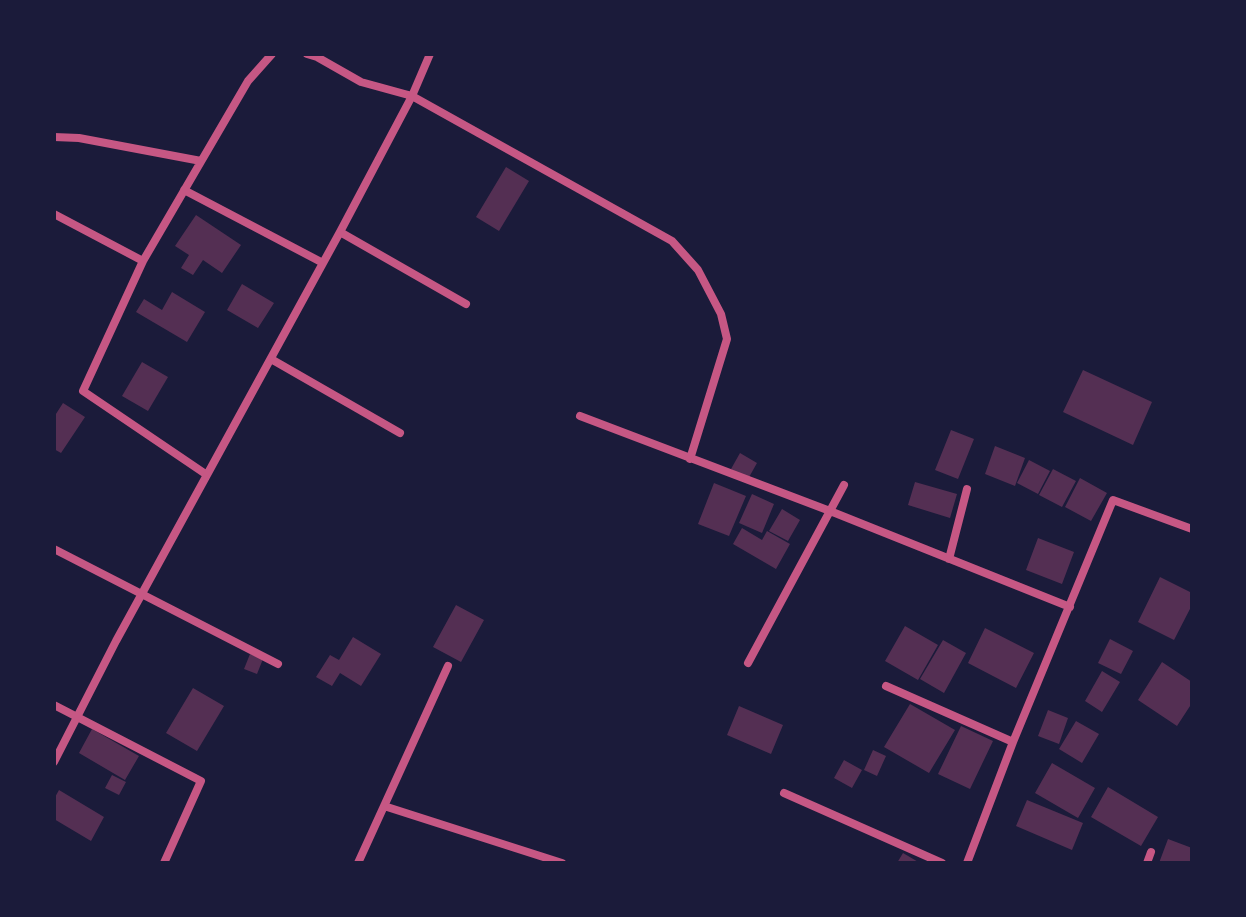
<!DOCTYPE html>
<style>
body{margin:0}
#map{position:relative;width:1246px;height:917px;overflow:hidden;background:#1b1b3a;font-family:Helvetica,sans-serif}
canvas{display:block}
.frame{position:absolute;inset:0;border:56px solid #1b1b3a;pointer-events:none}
</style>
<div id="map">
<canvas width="1246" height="917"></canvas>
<div class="frame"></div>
</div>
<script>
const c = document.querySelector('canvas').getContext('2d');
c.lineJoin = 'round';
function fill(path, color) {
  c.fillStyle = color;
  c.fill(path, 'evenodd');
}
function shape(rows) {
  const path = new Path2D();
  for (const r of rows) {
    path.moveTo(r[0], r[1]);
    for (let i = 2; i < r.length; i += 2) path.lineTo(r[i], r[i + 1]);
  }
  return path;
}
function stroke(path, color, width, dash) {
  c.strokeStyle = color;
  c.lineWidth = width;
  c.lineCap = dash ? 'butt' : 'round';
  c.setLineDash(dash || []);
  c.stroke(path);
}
fill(shape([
 [506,167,529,181,499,231,476,217],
 [196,215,241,245,222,273,203,260,193,275,181,268,189,255,175,246],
 [242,284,274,303,258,328,227,310],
 [172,292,205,312,187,342,136,312,144,299,162,310],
 [142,362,168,377,148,411,122,396],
 [1083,370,1152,402,1133,445,1063,412],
 [63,403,85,417,61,453,54,449,54,417],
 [951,430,974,439,958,479,935,470],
 [995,446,1025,458,1015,486,985,474],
 [740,453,757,463,748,479,731,469],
 [1029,460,1050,471,1038,494,1017,483],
 [1053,469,1076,481,1062,507,1039,495],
 [1080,478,1107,493,1091,521,1065,507],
 [915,482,957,494,950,518,908,505],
 [714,483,746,496,729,536,698,524],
 [752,494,774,504,762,533,739,523],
 [782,509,800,520,788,541,769,531],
 [742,528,762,540,767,531,790,544,776,569,733,544],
 [1038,538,1074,552,1062,584,1026,570],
 [1160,577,1192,593,1192,605,1174,640,1138,622],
 [456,605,484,620,461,662,433,647],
 [905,626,938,645,918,680,885,661],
 [985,628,1034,653,1016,688,968,663],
 [353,637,381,654,361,686,340,673,332,686,316,677,330,655,339,660],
 [1110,639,1133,651,1121,674,1098,663],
 [943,640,966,653,944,693,920,679],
 [250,654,263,659,257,674,244,669],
 [1162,662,1192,682,1192,703,1177,726,1138,700],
 [1102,671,1120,682,1102,712,1085,701],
 [193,688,224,706,197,751,166,733],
 [910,704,955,730,929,773,884,747],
 [739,706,783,725,771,754,727,735],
 [1048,710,1068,718,1059,744,1038,736],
 [1076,721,1099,734,1082,763,1059,749],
 [961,726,993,741,970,789,938,774],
 [92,729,139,756,125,780,79,753],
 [873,750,886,756,877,776,864,770],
 [844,760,862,770,852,788,834,778],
 [1052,763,1095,788,1078,818,1035,793],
 [112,775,126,782,119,795,105,788],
 [1108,787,1158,817,1141,846,1091,817],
 [59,790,104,817,91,841,54,819,54,799],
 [1027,800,1083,823,1072,850,1016,826],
 [1168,839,1192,848,1192,863,1159,863],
 [903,853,920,863,897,863]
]), '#542f53');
stroke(shape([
 [307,54,317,57,361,82,412,96,672,241,698,270,721,314,727,339,690,459],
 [54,137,79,138,201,161],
 [184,190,323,263],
 [54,214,143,261],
 [340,232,466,304],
 [271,359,400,433],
 [580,416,830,511,1070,607],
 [207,475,83,391,143,261,248,81,272,54],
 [54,549,278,664],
 [949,559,967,489],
 [748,663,844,485],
 [886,686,1013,742],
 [54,705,201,781,164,863],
 [54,762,116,641,340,232,412,96,430,54],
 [784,793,942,863],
 [384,806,562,863],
 [358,863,448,666],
 [967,863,1013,742,1113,500,1192,529],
 [1147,863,1151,852]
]), '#c65784', 8);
</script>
